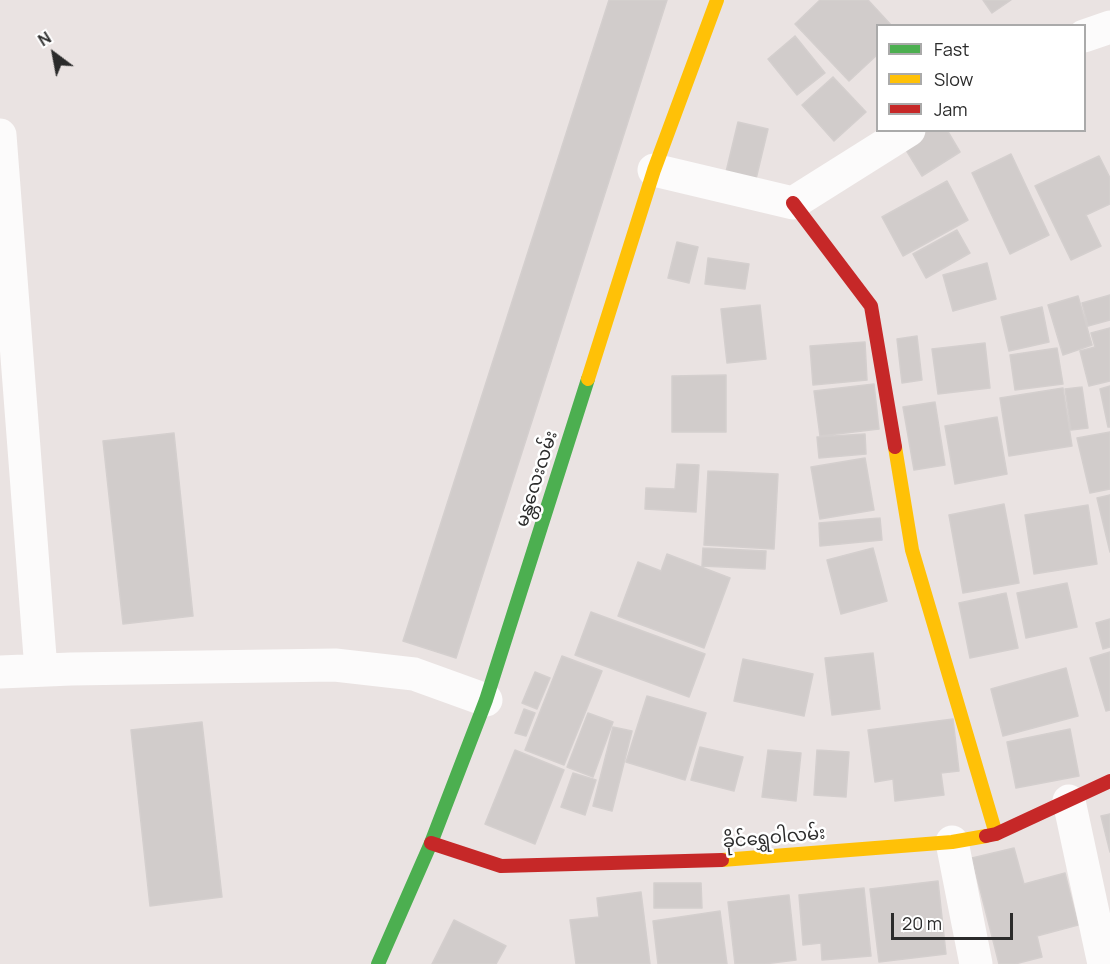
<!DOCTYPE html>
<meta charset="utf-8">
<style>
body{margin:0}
#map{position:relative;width:1110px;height:964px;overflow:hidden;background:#eae3e2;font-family:Manrope,sans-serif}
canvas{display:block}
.legend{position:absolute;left:876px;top:24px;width:210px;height:108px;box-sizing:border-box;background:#fff;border:2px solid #aaa;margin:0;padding:8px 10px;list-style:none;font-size:18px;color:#2b2b2b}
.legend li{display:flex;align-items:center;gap:12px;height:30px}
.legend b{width:30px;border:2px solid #aaa}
.north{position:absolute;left:24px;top:24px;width:60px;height:60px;-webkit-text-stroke:4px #fff;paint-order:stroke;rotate:328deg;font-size:16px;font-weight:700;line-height:24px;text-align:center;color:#2b2b2b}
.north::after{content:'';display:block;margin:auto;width:21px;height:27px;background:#2b2b2b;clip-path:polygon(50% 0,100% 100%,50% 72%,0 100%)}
.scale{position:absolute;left:891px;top:913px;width:122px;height:27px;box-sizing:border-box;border:3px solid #2b2b2b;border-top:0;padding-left:8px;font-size:18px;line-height:21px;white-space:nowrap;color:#2b2b2b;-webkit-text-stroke:4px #fff;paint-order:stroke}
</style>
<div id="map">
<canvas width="1110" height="964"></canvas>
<ul class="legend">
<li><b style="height:8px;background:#4caf50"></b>Fast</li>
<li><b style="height:8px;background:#ffc107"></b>Slow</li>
<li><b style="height:8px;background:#c62828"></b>Jam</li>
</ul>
<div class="north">N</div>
<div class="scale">20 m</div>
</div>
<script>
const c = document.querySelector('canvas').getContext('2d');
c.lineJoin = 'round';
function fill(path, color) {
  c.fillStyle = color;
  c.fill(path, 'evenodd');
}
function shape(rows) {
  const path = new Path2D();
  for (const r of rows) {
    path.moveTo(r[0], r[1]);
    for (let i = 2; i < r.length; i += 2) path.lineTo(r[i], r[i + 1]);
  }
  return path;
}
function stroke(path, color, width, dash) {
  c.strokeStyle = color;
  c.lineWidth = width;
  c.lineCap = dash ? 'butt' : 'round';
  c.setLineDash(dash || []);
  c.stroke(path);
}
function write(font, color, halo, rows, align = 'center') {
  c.font = font + ' Manrope,"Noto Sans Myanmar",sans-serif';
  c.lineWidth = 5;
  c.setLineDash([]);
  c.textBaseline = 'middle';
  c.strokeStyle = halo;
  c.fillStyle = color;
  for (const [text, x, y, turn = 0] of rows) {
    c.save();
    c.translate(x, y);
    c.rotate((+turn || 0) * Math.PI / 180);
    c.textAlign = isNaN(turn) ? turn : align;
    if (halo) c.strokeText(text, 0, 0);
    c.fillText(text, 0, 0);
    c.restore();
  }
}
const building = shape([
 [609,0,667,0,456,658,403,641,609,0],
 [820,0,868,0,892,26,878,26,878,54,849,81,795,24,820,0],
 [983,0,1011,0,992,13,983,0],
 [795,36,825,73,797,95,768,59,795,36],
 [833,77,866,112,834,141,802,105,833,77],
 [738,122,768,129,756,179,726,172,738,122],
 [927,130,947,130,960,152,922,176,903,145,927,130],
 [1011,154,1049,235,1010,254,972,173,1011,154],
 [1099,156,1110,178,1110,204,1086,215,1101,246,1071,260,1035,186,1099,156],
 [947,181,968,220,903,256,882,217,947,181],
 [957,230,970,253,926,278,913,254,957,230],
 [677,242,698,247,689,283,668,278,677,242],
 [708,258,749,264,745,289,705,284,708,258],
 [987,263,996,299,953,311,943,275,987,263],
 [1110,295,1110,320,1088,326,1082,303,1110,295],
 [1078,296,1092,345,1063,355,1048,305,1078,296],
 [760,305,766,359,727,363,721,309,760,305],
 [1042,307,1049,342,1009,351,1001,317,1042,307],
 [1110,328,1110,381,1089,386,1080,351,1095,347,1091,333,1110,328],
 [917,336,922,380,902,383,897,339,917,336],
 [865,342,867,380,813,385,810,346,865,342],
 [985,343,990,388,938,394,932,349,985,343],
 [1057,348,1063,384,1015,390,1010,355,1057,348],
 [726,375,726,432,672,432,672,376,726,375],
 [874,384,879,429,820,436,814,391,874,384],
 [1110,386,1110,427,1108,427,1100,389,1110,386],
 [1082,387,1088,428,1071,430,1065,389,1082,387],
 [1063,388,1072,446,1009,456,1000,398,1063,388],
 [935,402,945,465,914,470,903,407,935,402],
 [997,417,1007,474,955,484,945,426,997,417],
 [1110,432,1110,489,1090,493,1077,438,1110,432],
 [174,433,193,616,123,624,103,441,174,433],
 [865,434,866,454,819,458,817,437,865,434],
 [865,458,874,510,820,519,811,467,865,458],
 [677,464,699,465,696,512,645,509,646,488,675,489,677,464],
 [708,471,778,474,774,549,704,545,708,471],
 [1110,495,1110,552,1097,498,1110,495],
 [1004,504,1019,583,963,593,949,515,1004,504],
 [1088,505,1097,564,1034,574,1025,515,1088,505],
 [880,518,882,540,820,546,819,523,880,518],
 [703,548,766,551,765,569,702,566,703,548],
 [873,548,887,601,841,614,827,560,873,548],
 [667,554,730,578,704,648,618,616,638,562,661,571,667,554],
 [1067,583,1077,627,1026,638,1017,593,1067,583],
 [1006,593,1018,648,970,658,959,603,1006,593],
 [591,612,705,654,689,697,575,655,591,612],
 [1110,619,1110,647,1103,649,1096,623,1110,619],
 [1110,652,1110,710,1106,711,1090,658,1110,652],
 [873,653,880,709,832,715,825,658,873,653],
 [562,656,602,671,564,765,525,750,562,656],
 [743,659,813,674,804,716,734,701,743,659],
 [1066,668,1078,716,1003,736,991,689,1066,668],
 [535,672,550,678,537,709,522,703,535,672],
 [647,696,706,713,685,780,626,762,647,696],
 [524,709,535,713,526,736,515,733,524,709],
 [588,713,613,722,593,777,567,767,588,713],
 [953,719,959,771,941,773,944,795,895,801,893,779,875,782,868,730,953,719],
 [202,722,222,897,150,906,131,730,202,722],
 [613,727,632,731,612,811,593,806,613,727],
 [1070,729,1079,776,1016,788,1007,742,1070,729],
 [700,747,743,757,734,791,691,780,700,747],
 [515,750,564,770,535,844,485,824,515,750],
 [768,750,801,753,796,801,762,797,768,750],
 [817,750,849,752,846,797,814,795,817,750],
 [573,773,596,780,585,815,561,807,573,773],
 [1110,814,1110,852,1101,816,1110,814],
 [1014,848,1024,884,1065,873,1078,925,1037,936,1042,957,1015,964,999,964,972,858,1014,848],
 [938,881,946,954,879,962,870,889,938,881],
 [654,883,701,883,702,908,654,908,654,883],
 [864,888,871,956,822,960,821,943,803,945,799,895,864,888],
 [641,892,650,964,576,964,570,920,599,917,597,898,641,892],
 [789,895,796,960,764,964,735,964,728,902,789,895],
 [720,911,727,964,658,964,653,921,720,911],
 [454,920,506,946,496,964,432,964,454,920]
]);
fill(building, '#d1cccb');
stroke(building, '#d4cfce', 1.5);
stroke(shape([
 [1084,36,1110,27],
 [0,135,41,670],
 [654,170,793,203,909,130],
 [0,672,71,669,335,665,414,674,486,700],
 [1069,801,1104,964],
 [952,842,976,964]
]), '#fcfbfb', 33);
stroke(shape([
 [378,964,431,843,486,700,588,379]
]), '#4caf50', 14);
stroke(shape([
 [588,379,654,170,717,0],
 [895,447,912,550,996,834],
 [722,860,952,842,986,836]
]), '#ffc107', 14);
stroke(shape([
 [793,203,871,306,895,447],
 [986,836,996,834,1110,781],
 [431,843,501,866,722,860]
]), '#c62828', 14);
write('18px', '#2b2b2b', '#fff', [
 ["မန္တလေးလမ်း",537,479,-72],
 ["ခိုင်ရွှေဝါလမ်း",774,838,-5]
]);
</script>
